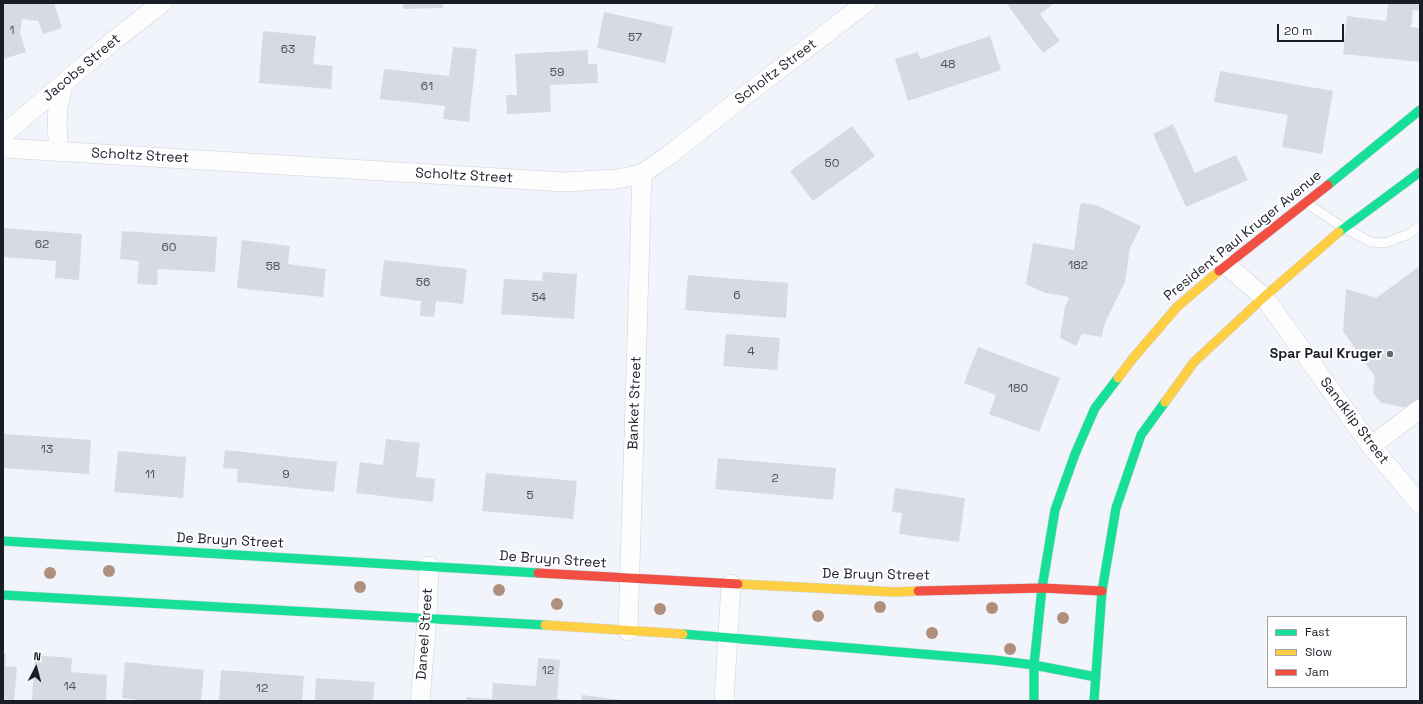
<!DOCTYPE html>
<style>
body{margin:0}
#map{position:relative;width:1423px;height:704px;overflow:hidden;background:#f2f4fb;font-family:"Space Grotesk",sans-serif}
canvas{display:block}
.frame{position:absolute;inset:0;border:4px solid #191d28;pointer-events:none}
.legend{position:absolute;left:1267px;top:616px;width:140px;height:72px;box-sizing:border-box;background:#fff;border:1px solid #a3a5a9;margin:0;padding:5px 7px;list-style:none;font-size:12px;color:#191d28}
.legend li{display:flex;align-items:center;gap:8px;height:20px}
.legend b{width:20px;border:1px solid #a3a5a9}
.north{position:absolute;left:16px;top:648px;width:40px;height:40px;-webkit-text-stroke:3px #fff;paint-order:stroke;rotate:6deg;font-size:11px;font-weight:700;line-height:16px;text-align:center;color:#191d28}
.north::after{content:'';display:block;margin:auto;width:14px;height:18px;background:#191d28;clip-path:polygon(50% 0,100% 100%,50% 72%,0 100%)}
.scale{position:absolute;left:1277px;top:24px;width:67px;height:18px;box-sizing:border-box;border:2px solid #191d28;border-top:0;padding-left:5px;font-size:12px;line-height:14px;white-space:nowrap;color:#191d28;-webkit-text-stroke:3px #fff;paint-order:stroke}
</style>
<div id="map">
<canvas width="1423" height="704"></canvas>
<div class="frame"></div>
<ul class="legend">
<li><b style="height:5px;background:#16e098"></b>Fast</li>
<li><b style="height:5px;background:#ffcf43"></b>Slow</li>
<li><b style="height:5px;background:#f24e42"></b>Jam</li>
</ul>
<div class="north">N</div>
<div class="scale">20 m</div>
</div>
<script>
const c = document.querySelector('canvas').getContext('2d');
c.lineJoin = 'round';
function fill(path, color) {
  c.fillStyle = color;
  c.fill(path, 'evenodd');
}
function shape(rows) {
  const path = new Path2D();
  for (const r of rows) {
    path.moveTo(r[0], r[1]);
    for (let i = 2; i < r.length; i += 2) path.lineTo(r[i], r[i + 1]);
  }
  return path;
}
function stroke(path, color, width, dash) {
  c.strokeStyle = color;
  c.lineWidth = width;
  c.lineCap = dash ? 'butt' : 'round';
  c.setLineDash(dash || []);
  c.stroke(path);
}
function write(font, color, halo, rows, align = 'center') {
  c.font = font + ' "Space Grotesk",sans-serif';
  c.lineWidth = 4;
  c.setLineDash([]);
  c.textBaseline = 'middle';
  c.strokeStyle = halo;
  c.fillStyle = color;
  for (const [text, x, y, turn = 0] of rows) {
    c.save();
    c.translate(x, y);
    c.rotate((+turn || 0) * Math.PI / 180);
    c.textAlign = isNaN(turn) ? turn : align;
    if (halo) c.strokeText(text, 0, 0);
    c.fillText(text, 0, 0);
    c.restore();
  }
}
fill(shape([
 [3,3,54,3,62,28,43,34,38,21,22,19,20,33,26,52,3,59],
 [403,3,443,3,443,8,403,9],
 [1006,3,1055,3,1040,14,1060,41,1043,53],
 [1388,3,1420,3,1420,10,1413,10,1411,27,1420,28,1420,62,1343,54,1347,16,1386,21],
 [604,12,673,27,665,63,597,48],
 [263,31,316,36,313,64,333,66,331,89,259,83],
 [990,36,1001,70,908,101,895,59,918,52,920,59],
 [453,47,477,49,469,122,443,119,445,106,380,99,384,69,449,76],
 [588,50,588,64,597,64,598,83,550,85,551,112,507,114,506,95,517,95,515,54],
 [1220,71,1333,91,1322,154,1282,147,1288,115,1214,102],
 [1173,124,1195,173,1236,155,1248,180,1186,207,1153,134],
 [852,126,875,156,813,201,790,171],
 [1082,203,1096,205,1141,226,1130,248,1125,282,1104,325,1102,337,1082,334,1076,346,1060,338,1065,307,1069,298,1065,296,1045,293,1026,284,1033,243,1074,250,1080,206],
 [3,228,82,234,79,280,55,278,56,261,3,257],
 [122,231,217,237,215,272,158,269,157,285,137,284,139,261,120,259],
 [242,240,290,246,288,264,326,269,323,297,237,288],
 [384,260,467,269,463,304,436,301,434,317,420,316,421,301,380,296],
 [1420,266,1420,405,1415,409,1381,403,1373,393,1375,377,1343,331,1346,289,1376,298],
 [543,272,577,274,574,319,501,314,504,279,542,281],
 [688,275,788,283,786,318,685,310],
 [726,334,780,338,777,370,723,366],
 [978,347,1060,378,1039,432,989,414,996,395,964,383],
 [4,434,91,440,89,474,3,468],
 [386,439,420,443,416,477,435,479,433,502,356,493,360,462,383,465],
 [225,450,337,462,334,492,237,482,238,469,223,468],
 [118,451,186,457,183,498,114,492],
 [718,458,836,468,833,500,715,489],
 [486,473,577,481,573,519,482,511],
 [895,488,965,498,959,542,899,534,902,513,892,512],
 [3,654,6,654,5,666,17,667,14,701,3,699],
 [35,655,72,658,71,672,107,675,106,701,55,701,32,700],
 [538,658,560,660,557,699,568,700,568,701,466,701,466,697,492,699,493,683,536,686],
 [125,662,204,670,201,701,148,701,122,698],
 [221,670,304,676,302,701,219,701],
 [316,678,375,682,373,701,315,701],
 [582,695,622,700,622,701,581,701]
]), '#d7dae3');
const lane = shape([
 [1306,203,1344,228,1371,242,1385,243,1409,234,1420,226]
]);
const street = shape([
 [3,135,113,41,162,3],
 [3,148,564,182,617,179,642,174,668,156,743,97,866,3],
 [59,152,57,124,58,108,63,84],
 [1226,265,1264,297,1371,446,1420,504],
 [1371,446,1420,409],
 [628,631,642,174],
 [420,701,427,618,429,566],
 [724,701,731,584]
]);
const fast = shape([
 [1328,185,1420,110],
 [1339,232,1420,172],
 [3,541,538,573],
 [3,595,545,625],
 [683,634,994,660,1034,665,1096,677],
 [1034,701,1034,665,1042,588,1055,510,1075,454,1095,408,1118,378],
 [1094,701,1102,591,1116,508,1141,435,1165,402]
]);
const slow = shape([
 [1118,378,1134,357,1177,307,1219,271],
 [1165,402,1194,362,1264,297,1339,232],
 [738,584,895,592,918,591],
 [545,625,683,634]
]);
const jam = shape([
 [1219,271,1328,185],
 [538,573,738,584],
 [918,591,1042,588,1102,591]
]);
stroke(lane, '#ced1db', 10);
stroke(street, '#ced1db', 20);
stroke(fast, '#ced1db', 10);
stroke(slow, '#ced1db', 10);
stroke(jam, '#ced1db', 10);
stroke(lane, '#fdfdfe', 9);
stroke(street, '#fdfdfe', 19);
stroke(fast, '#16e098', 9);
stroke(slow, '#ffcf43', 9);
stroke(jam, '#f24e42', 9);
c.fillStyle = '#b18f7e';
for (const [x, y] of [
 [109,571],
 [50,573],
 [360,587],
 [499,590],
 [557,604],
 [880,607],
 [992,608],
 [660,609],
 [818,616],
 [1063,618],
 [932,633],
 [1010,649]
]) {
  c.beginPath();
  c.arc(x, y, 6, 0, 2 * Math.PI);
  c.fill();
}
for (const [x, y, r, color] of [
 [1390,354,4,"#656872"]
]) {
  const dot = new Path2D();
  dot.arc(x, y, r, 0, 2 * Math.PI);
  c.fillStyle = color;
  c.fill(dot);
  stroke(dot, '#fff', 1.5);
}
write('12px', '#4c505b', null, [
 ["1",12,31],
 ["57",635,38],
 ["63",288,50],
 ["48",948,65],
 ["59",557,73],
 ["61",427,87],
 ["50",832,164],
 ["62",42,245],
 ["60",169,248],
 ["182",1078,266],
 ["58",273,267],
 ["56",423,283],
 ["6",737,296],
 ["54",539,298],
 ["4",751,352],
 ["180",1018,389],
 ["13",47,450],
 ["11",150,475],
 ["9",286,475],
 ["2",775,479],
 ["5",530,496],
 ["12",548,671],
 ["14",70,687],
 ["12",262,689]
]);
write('14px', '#191d28', '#fff', [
 ["Jacobs Street",82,68,-40],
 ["Scholtz Street",776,72,-37],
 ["Scholtz Street",140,156,3],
 ["Scholtz Street",464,176,3],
 ["President Paul Kruger Avenue",1243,236,-39],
 ["Banket Street",635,403,-88],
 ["Sandklip Street",1354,421,53],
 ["De Bruyn Street",230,541,3],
 ["De Bruyn Street",553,560,4],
 ["De Bruyn Street",876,575,1],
 ["Daneel Street",425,634,-86]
]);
write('bold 14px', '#191d28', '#fff', [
 ["Spar Paul Kruger",1382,354]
], 'right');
</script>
